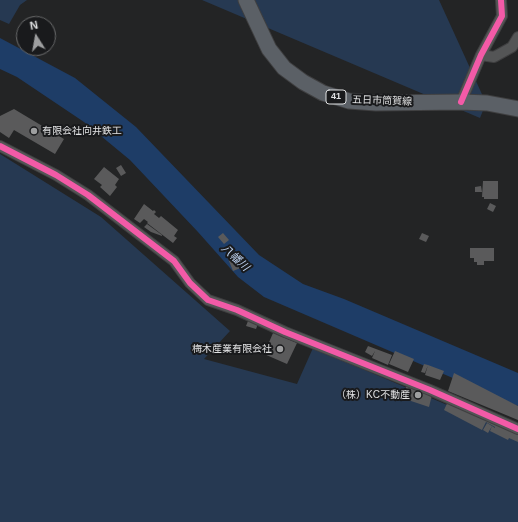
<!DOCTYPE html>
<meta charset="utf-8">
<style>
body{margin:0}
#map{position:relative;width:518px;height:522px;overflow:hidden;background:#232425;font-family:Arial,sans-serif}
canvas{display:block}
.north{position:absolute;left:16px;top:16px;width:40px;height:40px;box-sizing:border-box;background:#191a1c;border:1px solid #696a6b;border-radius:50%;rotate:349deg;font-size:11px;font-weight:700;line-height:16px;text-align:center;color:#e0e1e2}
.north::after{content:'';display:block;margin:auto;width:14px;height:18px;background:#9e9fa0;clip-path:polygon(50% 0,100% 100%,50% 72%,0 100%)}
</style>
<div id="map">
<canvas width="518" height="522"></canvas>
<div class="north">N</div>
</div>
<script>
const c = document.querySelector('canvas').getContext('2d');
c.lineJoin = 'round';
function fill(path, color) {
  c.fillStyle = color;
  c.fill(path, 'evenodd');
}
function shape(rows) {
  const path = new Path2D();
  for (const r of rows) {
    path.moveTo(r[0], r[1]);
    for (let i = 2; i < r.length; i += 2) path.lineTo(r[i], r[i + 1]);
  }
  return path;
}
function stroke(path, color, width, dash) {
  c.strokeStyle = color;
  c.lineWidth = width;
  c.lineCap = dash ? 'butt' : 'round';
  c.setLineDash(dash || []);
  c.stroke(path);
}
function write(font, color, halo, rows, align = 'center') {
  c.font = font + ' Arial,"Noto Sans JP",sans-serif';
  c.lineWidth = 4;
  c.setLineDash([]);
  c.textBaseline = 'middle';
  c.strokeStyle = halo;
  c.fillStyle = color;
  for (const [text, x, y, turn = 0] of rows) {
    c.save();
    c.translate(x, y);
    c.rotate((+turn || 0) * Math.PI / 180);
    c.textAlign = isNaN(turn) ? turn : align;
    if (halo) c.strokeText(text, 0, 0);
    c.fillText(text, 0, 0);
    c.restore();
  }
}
fill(shape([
 [0,0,27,0,20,5,9,24,0,20],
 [202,0,439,0,486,103,480,118],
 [0,154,101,217,230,331,204,359,297,384,313,348,518,435,518,522,0,522]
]), '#263952');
fill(shape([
 [0,38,75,78,136,127,259,255,303,284,344,299,518,373,518,406,264,297,238,277,198,232,130,160,84,122,17,77,0,69]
]), '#1e3d67');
fill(shape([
 [14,109,64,139,55,154,14,130,9,138,0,132,0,116],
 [121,165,126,173,121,176,116,168],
 [104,167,119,179,115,185,117,187,110,196,100,187,102,185,94,179],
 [483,181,498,181,498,199,484,199,484,197,482,197],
 [481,186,482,192,475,192,475,187],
 [490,203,496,206,493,212,487,209],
 [144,204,153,211,154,210,156,212,154,214,159,218,161,216,178,230,174,236,177,238,173,243,147,223,148,222,144,219,140,223,134,219],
 [147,224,162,235,162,236,151,232,144,227],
 [223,233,229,240,224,244,218,237],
 [422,233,429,236,426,242,419,239],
 [470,248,494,248,494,261,484,261,484,265,477,265,477,262,474,262,474,258,470,258],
 [236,252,243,267,233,271,227,256],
 [250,316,259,321,256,329,246,326],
 [273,333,297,343,287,364,264,354],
 [368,346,392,355,388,365,372,358,375,351,372,356,365,352],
 [395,351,414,359,408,372,389,364],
 [424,364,428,365,425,373,421,372],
 [428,365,444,371,440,380,425,375],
 [454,373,518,406,518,420,448,391],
 [408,382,433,391,429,407,402,398],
 [450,397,518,432,518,442,509,438,508,440,490,431,492,426,495,428,495,427,486,422,482,430,444,410],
 [487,423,492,426,488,433,483,430]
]), '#5a5a5b');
const street = shape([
 [481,55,494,57,512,47,518,37],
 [461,102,481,55,502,16,501,0],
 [0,146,56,175,88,195,174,261,190,283,208,300,237,310,285,332,430,390,518,429]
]);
const primary = shape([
 [246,0,269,49,284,68,303,82,323,93,349,101,376,103,461,102,487,103,518,109]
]);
stroke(street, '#3f3f40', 12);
stroke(primary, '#3f3f40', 17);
stroke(street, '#545556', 10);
stroke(primary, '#5b6066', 15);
stroke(shape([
 [461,102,481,55,502,16,501,0],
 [0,146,56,175,88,195,174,261,190,283,208,300,237,310,285,332,430,390,518,429]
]), '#f35aa7', 6);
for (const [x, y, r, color] of [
 [34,131,4,"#9e9fa0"],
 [280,349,4,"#9e9fa0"],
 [418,395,4,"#9e9fa0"]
]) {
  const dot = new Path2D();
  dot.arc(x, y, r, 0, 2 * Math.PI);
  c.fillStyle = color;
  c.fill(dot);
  stroke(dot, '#191a1c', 1.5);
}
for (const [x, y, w] of [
 [336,97,20]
]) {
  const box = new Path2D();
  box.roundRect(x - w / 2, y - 7, w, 14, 3);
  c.fillStyle = '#191a1c';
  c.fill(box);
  stroke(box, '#e0e1e2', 1);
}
write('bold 9px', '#e0e1e2', null, [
 ["41",336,97]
]);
write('10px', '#e0e1e2', '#191a1c', [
 ["五日市筒賀線",382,101,2]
]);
write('10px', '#e0e1e2', '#191a1c', [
 ["有限会社向井鉄工",42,131,"left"],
 ["梅木産業有限会社",272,349],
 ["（株）KC不動産",410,395]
], 'right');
write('italic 11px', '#bdd2f0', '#191a1c', [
 ["八幡川",235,258,43]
]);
</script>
